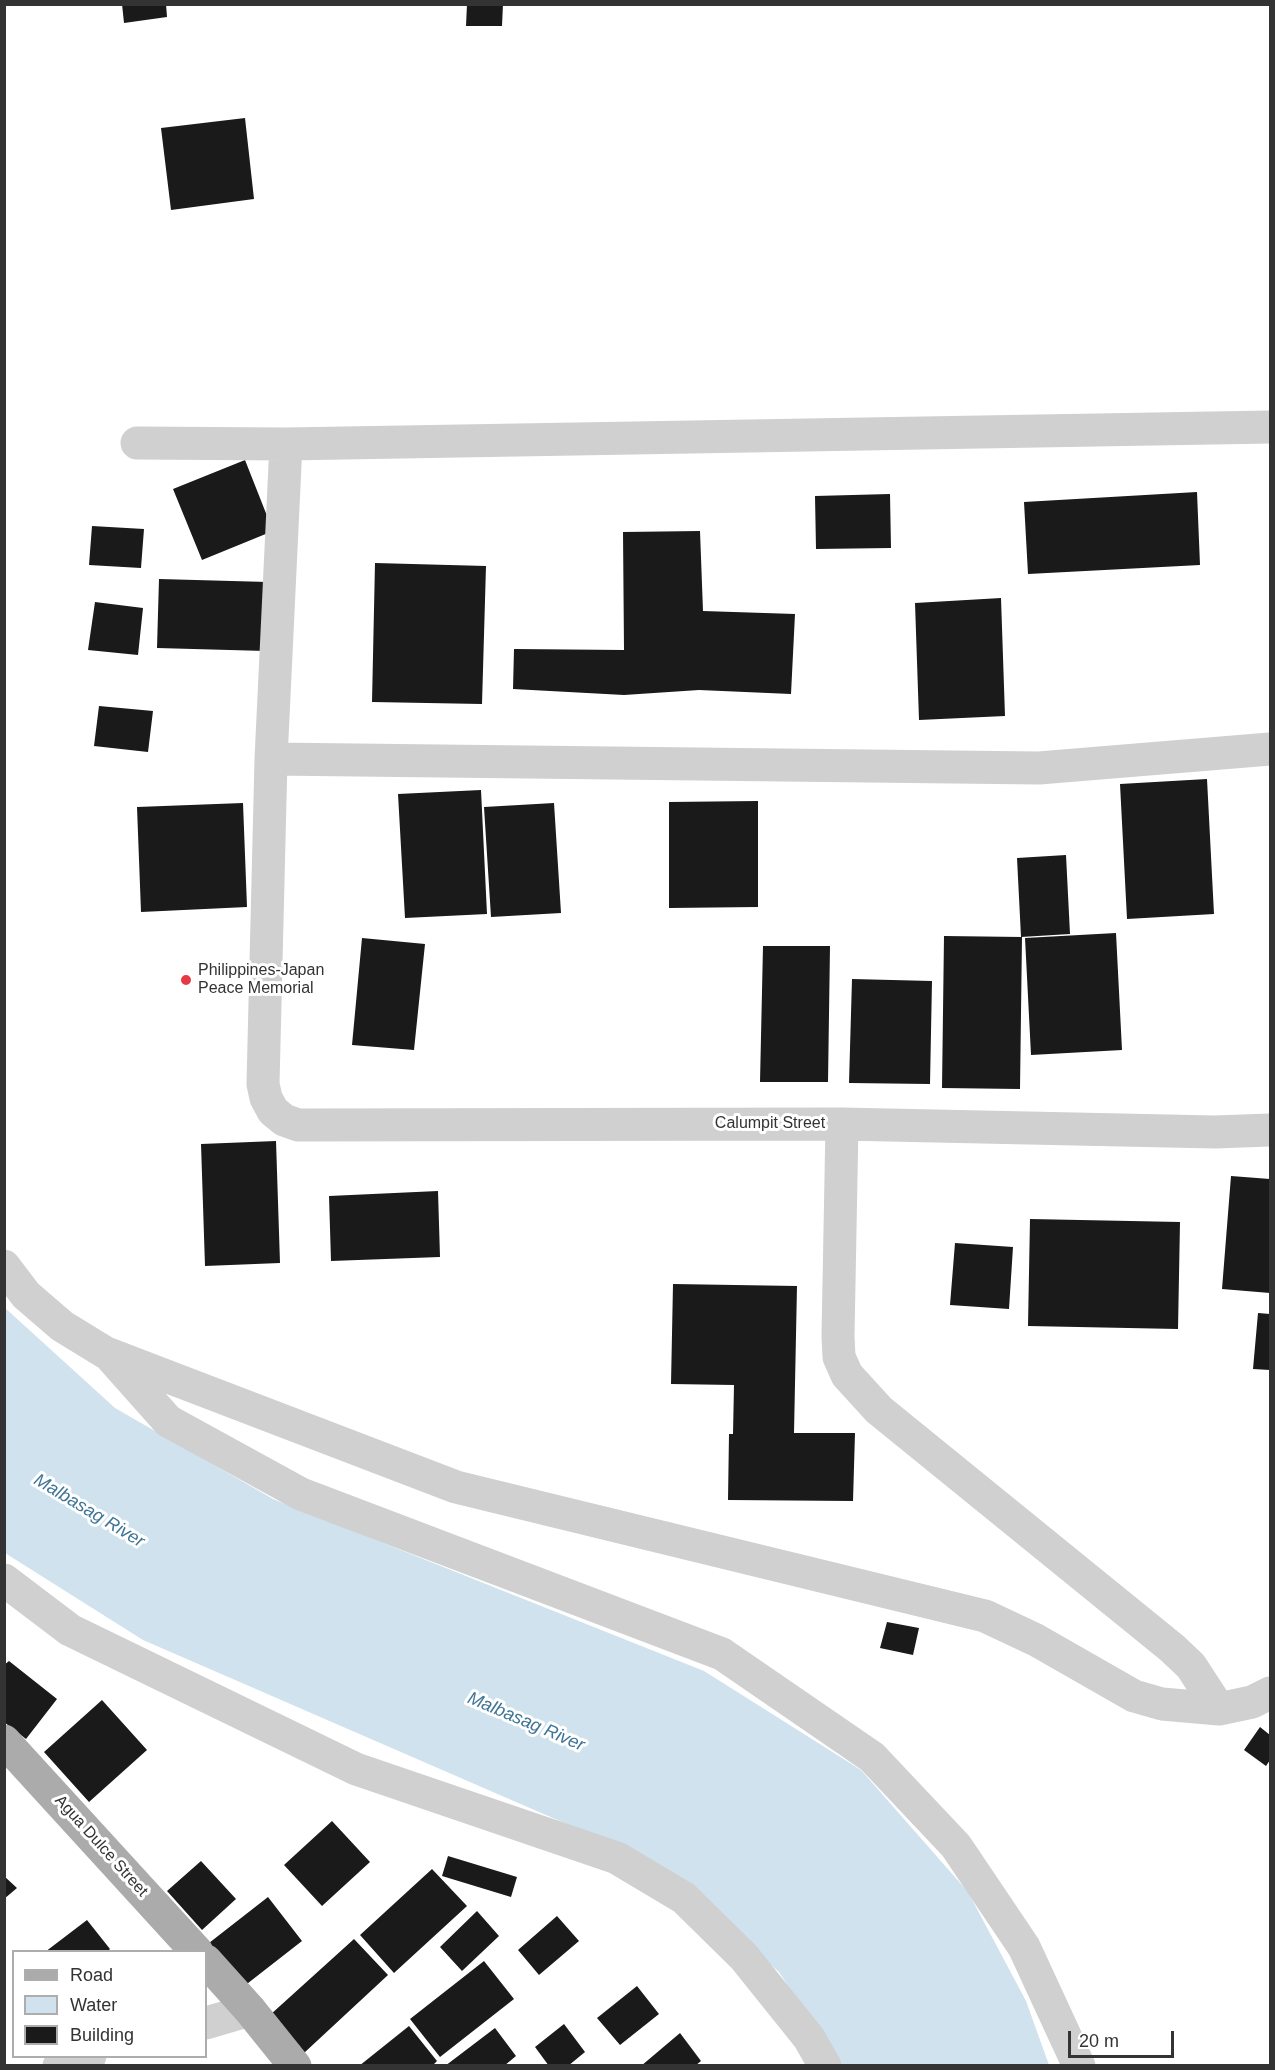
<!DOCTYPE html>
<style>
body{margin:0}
#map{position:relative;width:1275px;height:2070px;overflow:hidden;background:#fff;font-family:Arial,sans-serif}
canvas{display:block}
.frame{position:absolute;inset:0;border:6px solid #333;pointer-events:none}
.legend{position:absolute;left:12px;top:1950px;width:195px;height:108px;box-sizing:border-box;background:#fff;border:2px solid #adadad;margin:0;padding:8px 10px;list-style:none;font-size:18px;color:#333}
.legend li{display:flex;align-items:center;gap:12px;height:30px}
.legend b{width:30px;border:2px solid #adadad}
.scale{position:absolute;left:1068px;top:2031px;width:106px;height:27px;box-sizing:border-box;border:3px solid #333;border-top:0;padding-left:8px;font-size:18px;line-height:21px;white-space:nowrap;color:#333;-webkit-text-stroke:4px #fff;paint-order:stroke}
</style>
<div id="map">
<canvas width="1275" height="2070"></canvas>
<div class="frame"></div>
<ul class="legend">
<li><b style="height:8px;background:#ababab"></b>Road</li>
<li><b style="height:16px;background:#cfe2ee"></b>Water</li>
<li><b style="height:16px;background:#1a1a1a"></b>Building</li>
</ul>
<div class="scale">20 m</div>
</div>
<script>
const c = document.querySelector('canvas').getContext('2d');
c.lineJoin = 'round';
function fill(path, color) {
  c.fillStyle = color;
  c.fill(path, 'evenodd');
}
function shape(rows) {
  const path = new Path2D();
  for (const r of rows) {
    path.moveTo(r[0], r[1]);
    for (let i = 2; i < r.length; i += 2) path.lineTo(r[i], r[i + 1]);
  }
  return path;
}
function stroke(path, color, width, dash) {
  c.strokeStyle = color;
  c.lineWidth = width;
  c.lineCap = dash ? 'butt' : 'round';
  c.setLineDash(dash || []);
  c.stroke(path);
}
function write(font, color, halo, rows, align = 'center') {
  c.font = font + ' Arial,sans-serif';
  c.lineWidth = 6;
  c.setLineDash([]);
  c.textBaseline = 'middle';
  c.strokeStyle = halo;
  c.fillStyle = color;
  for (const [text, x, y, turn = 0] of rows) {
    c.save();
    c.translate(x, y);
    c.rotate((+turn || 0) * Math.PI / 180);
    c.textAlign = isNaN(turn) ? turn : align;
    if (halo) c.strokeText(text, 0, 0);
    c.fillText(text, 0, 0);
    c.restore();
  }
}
fill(shape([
 [4,1307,115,1408,273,1499,704,1671,861,1770,968,1892,1026,2001,1049,2065,840,2065,779,1972,661,1865,143,1640,5,1553]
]), '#cfe2ee');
fill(shape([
 [122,4,166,4,167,17,124,23],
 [467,4,503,4,502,26,466,26],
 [245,118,254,199,171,210,161,128],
 [245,460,273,531,202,560,173,489],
 [1197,492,1200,565,1028,574,1024,502],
 [890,494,891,548,816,549,815,496],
 [92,526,144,529,141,568,89,565],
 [700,531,703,611,795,614,791,694,699,690,624,695,513,689,514,649,624,650,623,532],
 [375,563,486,566,482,704,372,702],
 [159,579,268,582,266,651,157,648],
 [1001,598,1005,716,919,720,915,603],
 [95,602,143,608,138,655,88,650],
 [99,706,153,711,148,752,94,746],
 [1207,779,1214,914,1127,919,1120,784],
 [481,790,487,914,405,918,398,794],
 [758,801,758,907,669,908,669,802],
 [243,803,247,907,141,912,137,807],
 [554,803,561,913,491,917,484,807],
 [1066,855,1070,934,1021,937,1017,858],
 [1116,933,1122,1050,1031,1055,1025,938],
 [944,936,1022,937,1020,1089,942,1088],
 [362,938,425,944,414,1050,352,1045],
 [763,946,830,946,828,1082,760,1082],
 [852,979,932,981,930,1084,849,1083],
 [276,1141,280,1263,205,1266,201,1144],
 [1231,1176,1270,1179,1270,1293,1222,1289],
 [438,1191,440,1257,331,1261,329,1196],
 [1030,1219,1180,1222,1178,1329,1028,1326],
 [955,1243,1013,1247,1009,1309,950,1305],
 [673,1284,797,1286,794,1433,855,1433,853,1501,728,1500,729,1434,733,1434,734,1385,671,1384],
 [1258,1313,1270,1314,1270,1370,1253,1369],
 [887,1622,919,1628,913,1655,880,1648],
 [9,1661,57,1699,26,1739,4,1722,4,1665],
 [102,1700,147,1750,89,1802,44,1752],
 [1260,1727,1270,1735,1270,1760,1266,1766,1244,1750],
 [332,1821,370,1862,322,1906,284,1865],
 [448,1856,517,1877,511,1897,442,1876],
 [201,1861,236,1899,202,1930,167,1891],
 [432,1869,467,1906,394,1973,360,1935],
 [4,1876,17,1888,4,1899],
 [268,1897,302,1941,243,1987,209,1943],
 [477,1911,499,1936,462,1971,440,1947],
 [557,1916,579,1941,539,1975,518,1950],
 [87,1920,110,1949,107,1952,45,1952],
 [354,1939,388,1975,304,2053,270,2015],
 [484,1961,514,1999,440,2057,410,2019],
 [637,1986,659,2014,620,2045,597,2018],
 [564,2024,585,2052,568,2066,549,2066,535,2047],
 [409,2026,437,2061,432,2066,359,2066],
 [495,2028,516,2056,504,2066,445,2066],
 [680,2033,701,2061,695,2066,641,2066]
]), '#1a1a1a');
stroke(shape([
 [137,443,286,444,1270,427],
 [286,444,271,759,263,1084,266,1098,273,1111,284,1120,298,1125,842,1124,1215,1132,1270,1130],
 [271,759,1039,768,1270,749],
 [842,1124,838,1336,839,1357,847,1375,879,1410,1172,1648,1191,1666,1219,1709],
 [4,1266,26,1295,62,1326,106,1353,456,1487,985,1616,1036,1640,1134,1696,1162,1704,1219,1709,1252,1702,1270,1693],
 [112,1358,168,1421,301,1494,722,1654,872,1757,956,1846,1024,1947,1079,2066],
 [4,1580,70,1630,356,1769,617,1858,684,1898,744,1957,809,2038,825,2066],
 [206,2023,250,2010],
 [59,2066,90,2056]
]), '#d0d0d0', 33);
stroke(shape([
 [4,1741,197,1952],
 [206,1961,250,2010,295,2066]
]), '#ababab', 33);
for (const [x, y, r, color] of [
 [186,980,6,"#e63946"]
]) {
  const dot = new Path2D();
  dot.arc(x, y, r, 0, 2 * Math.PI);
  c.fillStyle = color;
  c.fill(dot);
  stroke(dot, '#fff', 2);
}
write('16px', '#333', '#fff', [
 ["Philippines-Japan",198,971],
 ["Peace Memorial",198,989]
], 'left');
write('16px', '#333', '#fff', [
 ["Calumpit Street",770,1124],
 ["Agua Dulce Street",101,1846,48]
]);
write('italic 18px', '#3f7597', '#fff', [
 ["Malbasag River",89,1511,31],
 ["Malbasag River",526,1722,23]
]);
</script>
